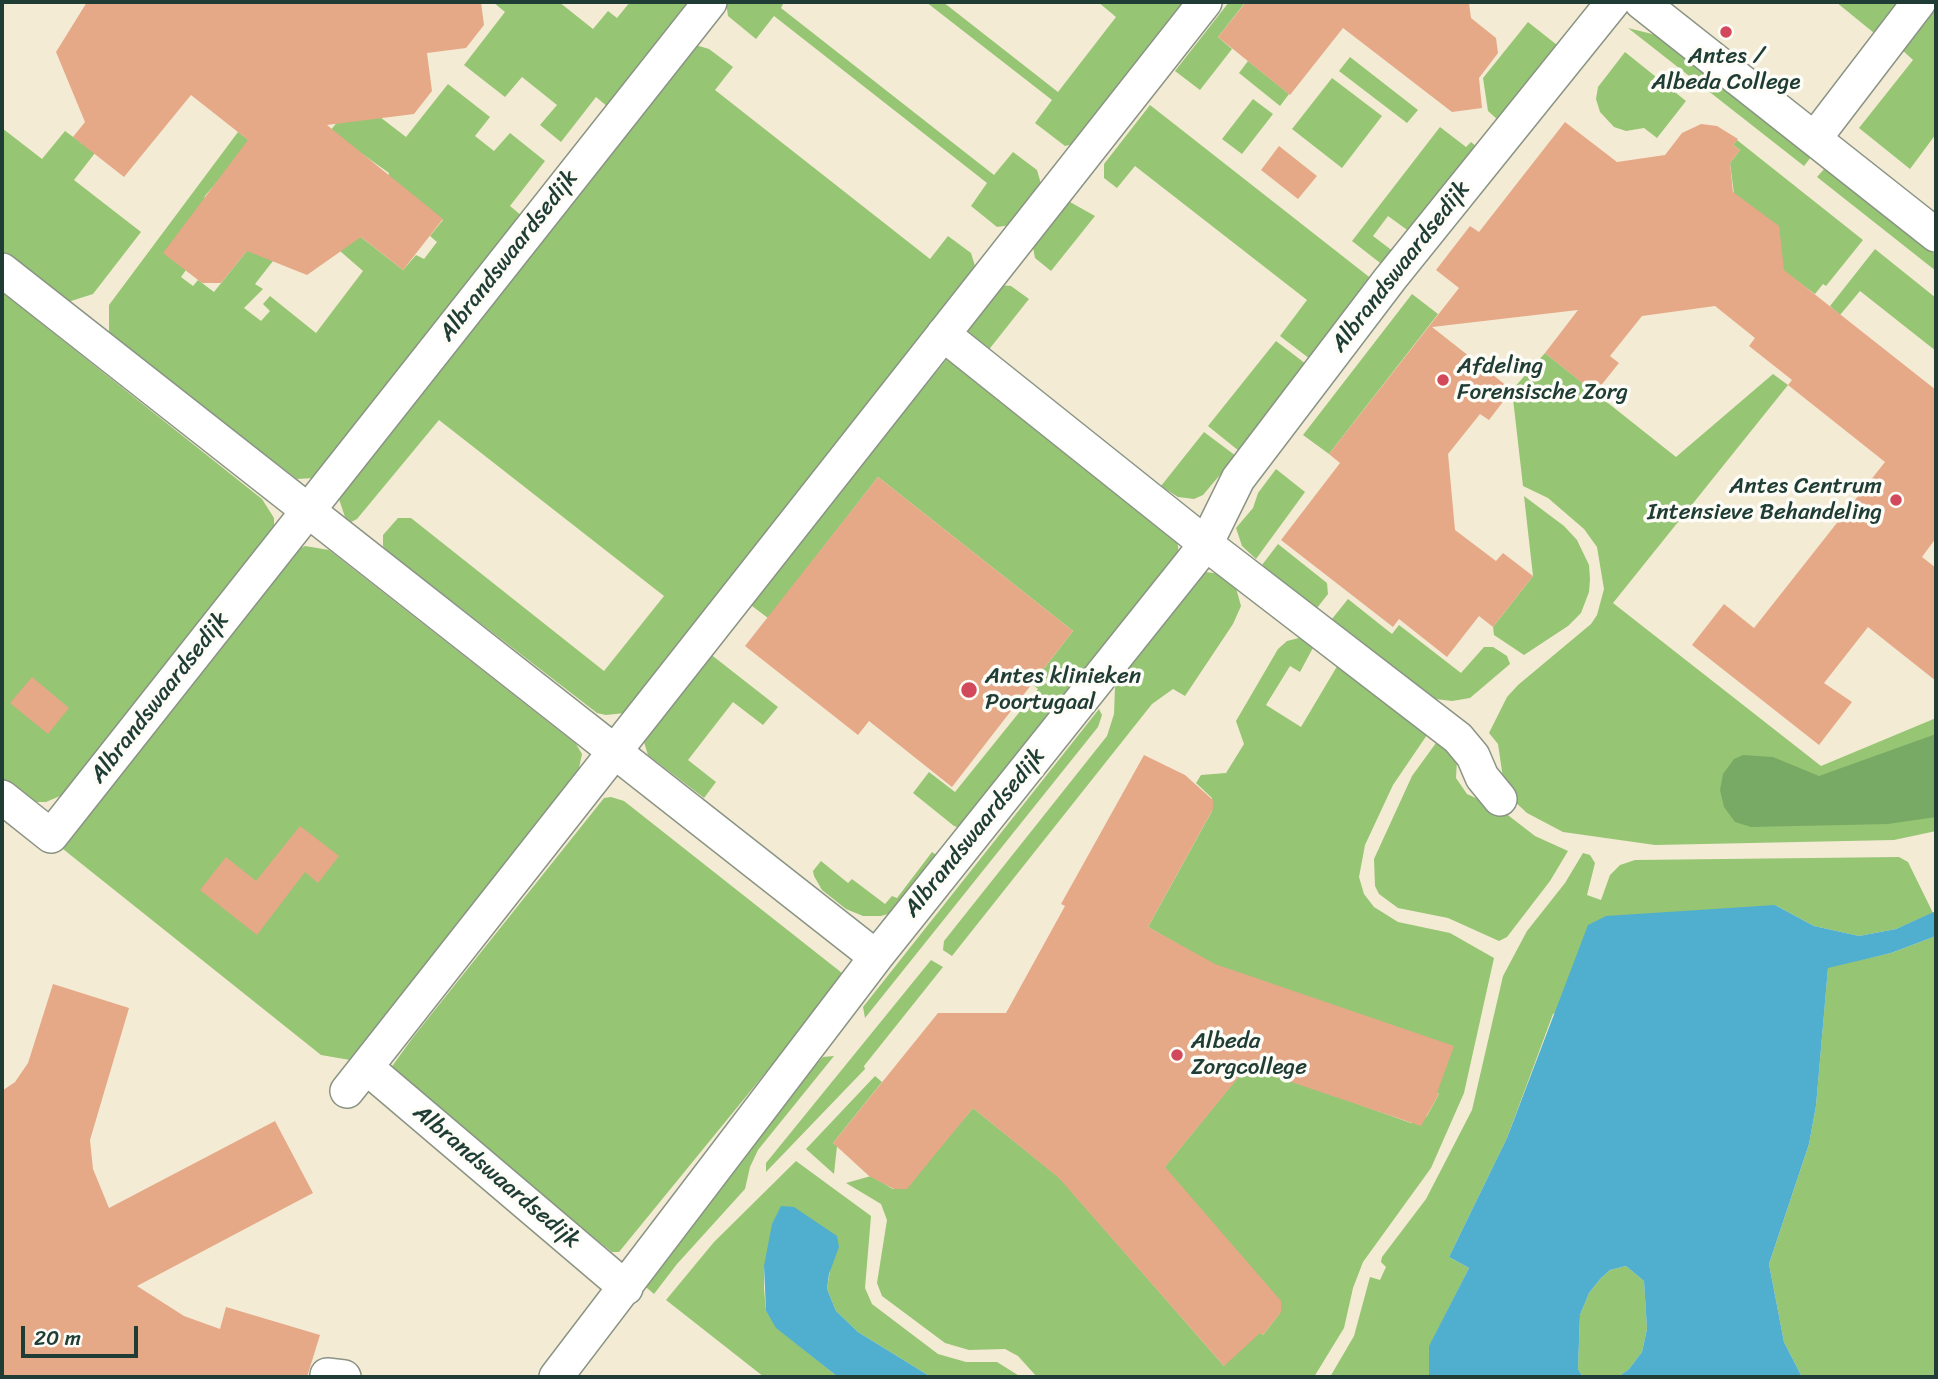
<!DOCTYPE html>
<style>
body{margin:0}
#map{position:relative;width:1938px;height:1379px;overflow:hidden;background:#f4ebd5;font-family:Sriracha,sans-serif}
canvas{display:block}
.frame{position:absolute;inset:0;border:4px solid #1f3d34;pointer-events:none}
.scale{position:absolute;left:21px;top:1326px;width:117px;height:32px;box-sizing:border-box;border:4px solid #1f3d34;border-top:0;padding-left:9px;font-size:21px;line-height:24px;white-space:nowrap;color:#1f3d34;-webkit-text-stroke:5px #fdfcf7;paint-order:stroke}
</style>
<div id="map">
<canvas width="1938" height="1379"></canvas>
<div class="frame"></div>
<div class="scale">20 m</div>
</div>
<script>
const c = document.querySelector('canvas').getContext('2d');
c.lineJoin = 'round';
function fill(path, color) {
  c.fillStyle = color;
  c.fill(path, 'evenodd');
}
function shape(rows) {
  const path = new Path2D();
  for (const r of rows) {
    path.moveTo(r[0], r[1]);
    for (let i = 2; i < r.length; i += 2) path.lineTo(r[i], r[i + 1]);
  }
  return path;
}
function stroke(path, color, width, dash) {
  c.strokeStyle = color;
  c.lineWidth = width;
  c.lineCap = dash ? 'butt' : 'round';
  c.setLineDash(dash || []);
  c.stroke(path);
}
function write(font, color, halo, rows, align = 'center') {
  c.font = font + ' Sriracha,sans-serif';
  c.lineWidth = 7;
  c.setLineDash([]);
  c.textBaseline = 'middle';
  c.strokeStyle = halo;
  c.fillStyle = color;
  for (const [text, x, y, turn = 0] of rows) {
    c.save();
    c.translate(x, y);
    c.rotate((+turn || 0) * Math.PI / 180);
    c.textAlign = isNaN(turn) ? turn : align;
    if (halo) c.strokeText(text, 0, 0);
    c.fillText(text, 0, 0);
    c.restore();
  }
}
fill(shape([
 [493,2,559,2,593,29,608,11,617,18,630,2,691,2,608,107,596,97,561,142,540,125,557,105,522,77,505,97,464,65,505,12],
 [726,2,784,2,781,8,994,175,1013,152,1037,170,1041,184,1011,225,997,227,971,206,987,183,774,16,756,39,728,16],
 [926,2,943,2,1058,92,1116,17,1098,2,1186,2,1074,144,1065,146,1035,123,1052,100],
 [1229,2,1244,4,1218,37,1232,49,1200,90,1175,71],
 [1836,2,1899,2,1874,33],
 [1936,2,1936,134,1910,169,1859,128,1913,60,1899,47],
 [1528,22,1557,45,1498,120,1488,111,1483,78],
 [1628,28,1656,35,1811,157,1804,166],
 [699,46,709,49,733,67,715,90,930,259,948,236,971,253,975,266,625,713,606,715,597,713,387,551,383,546,383,535,398,518,411,518,604,671,664,596,439,420,357,519,351,522,345,517,339,499,694,47],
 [1625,52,1686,101,1657,138,1644,128,1626,131,1614,127,1600,112,1596,99,1598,87],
 [1350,57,1418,110,1407,123,1339,71],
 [1248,61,1289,94,1280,106,1239,73],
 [1332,78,1382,116,1342,168,1292,129],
 [448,84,490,117,475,136,494,151,510,133,545,161,510,206,522,216,314,478,297,479,109,334,109,305,238,132,251,142,205,196,186,270,181,277,193,286,198,280,214,292,258,237,273,261,255,284,263,289,244,308,261,321,270,311,263,304,270,296,316,333,363,271,340,251,348,227,403,270,416,255,424,259,437,242,430,236,443,220,388,176,389,173,330,131,343,115,345,90,406,137],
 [1253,99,1273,114,1242,154,1222,139],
 [1150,105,1373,280,1310,359,1280,336,1307,300,1135,166,1117,188,1104,178,1104,164],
 [1440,127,1466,147,1471,142,1477,147,1410,232,1388,216,1373,236,1394,252,1384,266,1352,241],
 [2,128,42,159,65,131,95,153,74,180,141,232,93,294,68,302,2,251],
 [1737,140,1863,240,1826,286,1823,284,1815,294,1786,273,1737,217,1730,163,1740,150,1733,145],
 [1825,168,1936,255,1936,271,1817,177],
 [1070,202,1095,216,1051,271,1035,258,1032,242,1064,203],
 [1875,249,1936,298,1936,351,1860,291,1840,315,1830,306],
 [1001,285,1011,286,1029,299,987,352,969,336,967,327],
 [2,292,262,499,274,518,274,531,67,793,46,802,33,802,2,782],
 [1412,294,1438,314,1329,454,1303,435],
 [1276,341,1306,364,1239,451,1208,426],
 [1545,353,1676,457,1773,374,1788,385,1613,603,1821,766,1936,718,1936,831,1894,840,1655,845,1563,832,1527,813,1513,800,1503,778,1498,744,1489,733,1507,697,1518,685,1591,624,1597,615,1604,589,1597,547,1584,529,1548,498,1523,486,1512,390],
 [946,360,951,360,1177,539,1179,554,960,828,954,826,913,793,929,772,955,792,1038,689,1032,684,1073,631,878,477,768,618,748,603],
 [1204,432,1236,456,1203,495,1194,499,1178,497,1161,486],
 [1276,469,1305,492,1256,559,1242,546,1236,528,1253,508,1258,493],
 [1524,496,1564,526,1577,540,1589,565,1590,579,1589,592,1581,613,1568,626,1524,655,1494,635,1493,627,1533,576],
 [1278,544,1327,583,1328,594,1317,608,1262,565],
 [305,546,329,550,576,744,582,754,579,768,363,1052,350,1060,321,1055,63,849,297,550],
 [1205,572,1222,574,1236,588,1241,606,1233,624,1185,696,1173,689,1152,704,952,956,943,950,944,941,1107,736,1114,714,1115,687,1196,577],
 [1348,599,1392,634,1399,625,1461,673,1484,647,1493,647,1507,656,1510,664,1470,698,1452,701,1435,699,1332,619],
 [1299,638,1315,644,1300,672,1290,666,1266,705,1301,727,1339,663,1429,732,1393,785,1365,845,1359,877,1364,894,1374,907,1398,922,1450,933,1494,958,1464,1093,1431,1168,1363,1262,1353,1288,1344,1328,1314,1377,1037,1377,1018,1356,1005,1349,969,1350,945,1343,882,1296,877,1283,887,1220,881,1204,846,1183,871,1176,893,1189,905,1189,973,1108,1072,1188,1070,1190,1224,1366,1253,1326,1263,1335,1280,1313,1281,1303,1164,1168,1248,1065,1411,1123,1418,1123,1427,1116,1439,1094,1148,927,1212,811,1212,798,1196,783,1201,775,1226,773,1244,744,1236,721,1278,649,1287,641],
 [709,653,778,707,763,725,733,702,688,760,716,782,704,798,648,755,644,742],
 [1099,709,1102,715,1098,727,865,1018,863,1007],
 [1436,743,1445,745,1457,760,1456,778,1467,794,1500,809,1535,836,1568,851,1550,881,1507,937,1499,941,1448,918,1398,908,1379,894,1375,886,1374,859,1412,776],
 [611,797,624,801,842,973,842,979,619,1252,612,1252,390,1074,390,1069,414,1036,604,798],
 [932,852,941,858,891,913,881,916,863,916,846,909,822,890,814,876,813,871,821,861,848,883,852,879,885,904,892,896,897,898],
 [1583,853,1590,855,1595,863,1587,895,1601,900,1610,875,1620,865,1635,860,1899,857,1908,862,1933,913,1896,929,1859,936,1814,926,1775,905,1553,1014,1507,1138,1449,1257,1469,1268,1429,1347,1429,1377,1330,1377,1354,1336,1370,1277,1380,1280,1386,1267,1381,1262,1382,1257,1426,1199,1472,1110,1503,976,1527,931,1565,883],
 [1936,936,1936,1377,1802,1377,1784,1342,1769,1264,1809,1144,1816,1106,1828,967,1891,953],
 [931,960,943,967,864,1066,865,1069,766,1172,766,1163],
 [834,1056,758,1150,750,1167,745,1189,677,1264,654,1294,641,1283,810,1071,823,1057],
 [875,1076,882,1082,833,1143,837,1146,834,1174,806,1149],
 [796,1161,871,1216,865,1288,872,1304,938,1354,966,1362,997,1362,1021,1377,931,1377,858,1332,836,1311,827,1289,831,1264,764,1266,764,1288,766,1311,777,1328,838,1377,764,1377,666,1300,714,1242],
 [1626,1266,1644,1281,1647,1329,1642,1352,1629,1369,1618,1377,1583,1377,1578,1369,1580,1315,1589,1293,1601,1278,1610,1270]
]), '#96c574');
fill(shape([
 [1936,734,1936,817,1888,824,1751,827,1735,822,1724,807,1720,790,1723,774,1734,759,1743,755,1773,757,1819,776]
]), '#78aa66');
fill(shape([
 [1775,905,1814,926,1859,936,1896,929,1936,911,1936,936,1891,953,1828,968,1816,1106,1809,1144,1769,1264,1784,1342,1802,1377,1618,1377,1629,1369,1642,1352,1647,1329,1644,1281,1626,1266,1610,1270,1601,1278,1589,1293,1580,1315,1578,1369,1583,1377,1429,1377,1429,1346,1469,1268,1449,1257,1507,1138,1588,925,1606,916],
 [781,1206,794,1207,837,1236,839,1247,829,1274,827,1289,836,1311,858,1332,931,1377,838,1377,776,1328,766,1311,764,1266,772,1224]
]), '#50afce');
fill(shape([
 [87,2,481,2,484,25,466,48,427,53,432,91,414,114,327,125,443,219,403,270,361,237,307,275,247,251,221,283,202,283,163,253,248,140,191,95,124,177,73,137,85,122,56,52],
 [1246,2,1469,3,1471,18,1496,38,1498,53,1479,78,1482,108,1452,112,1343,28,1290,95,1218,37],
 [1565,122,1617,162,1665,155,1682,133,1701,124,1717,126,1738,139,1733,145,1740,150,1730,163,1733,192,1779,226,1784,270,1936,390,1936,538,1922,557,1936,568,1936,681,1868,627,1824,683,1852,702,1819,745,1692,645,1724,604,1754,628,1885,462,1788,385,1792,380,1749,346,1755,338,1715,306,1642,316,1610,356,1619,363,1595,393,1545,353,1578,310,1432,327,1512,390,1489,420,1480,414,1448,454,1455,530,1496,561,1503,553,1533,576,1493,627,1479,616,1447,657,1399,619,1393,627,1281,540,1340,463,1329,454,1459,288,1436,270,1470,226,1479,232],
 [1279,146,1317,176,1298,199,1261,170],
 [878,477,1073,631,952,787,869,721,858,735,745,646],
 [32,677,69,708,48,734,10,703],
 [1144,755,1185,775,1213,800,1213,809,1148,927,1215,964,1454,1046,1437,1093,1439,1094,1421,1126,1247,1067,1165,1167,1281,1301,1281,1312,1263,1335,1260,1333,1224,1366,1059,1178,973,1108,907,1189,894,1189,869,1176,833,1143,938,1013,1006,1013,1065,906,1061,904],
 [300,826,339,856,318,883,305,872,257,935,200,890,226,857,256,881],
 [53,984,129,1008,90,1140,93,1169,109,1208,275,1121,313,1193,137,1286,184,1316,220,1329,226,1307,320,1335,307,1377,2,1377,2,1091,15,1082,28,1063]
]), '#e5a988');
const minor = shape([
 [1641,2,1936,235],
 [1815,138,1919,2],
 [2,270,876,957],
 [943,334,1206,544,1458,738,1473,756,1482,777,1500,799],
 [2,797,51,836,710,2],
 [366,1067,1205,2],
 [347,1091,366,1067,626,1288],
 [327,1375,344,1377],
 [556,1377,876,957,1206,544,1238,479,1390,279,1613,2]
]);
stroke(minor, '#8a9484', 36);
stroke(minor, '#fff', 33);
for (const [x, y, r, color] of [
 [1726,32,7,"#d1495b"],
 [1443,380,7,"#d1495b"],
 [1896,500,7,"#d1495b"],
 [969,690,9,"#d1495b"],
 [1177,1055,7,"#d1495b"]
]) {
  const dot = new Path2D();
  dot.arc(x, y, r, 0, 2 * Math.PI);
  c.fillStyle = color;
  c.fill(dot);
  stroke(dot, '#fdfcf7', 2.5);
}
write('23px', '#1f3d34', '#fdfcf7', [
 ["Antes /",1726,57,"center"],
 ["Albeda College",1726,83,"center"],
 ["Afdeling",1457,367],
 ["Forensische Zorg",1457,393],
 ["Antes Centrum",1882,487,"right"],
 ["Intensieve Behandeling",1882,513,"right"],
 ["Antes klinieken",985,677],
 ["Poortugaal",985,703],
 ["Albeda",1191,1042],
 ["Zorgcollege",1191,1068]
], 'left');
write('23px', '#1f3d34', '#fdfcf7', [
 ["Albrandswaardsedijk",509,256,-52],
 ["Albrandswaardsedijk",1401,267,-52],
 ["Albrandswaardsedijk",160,698,-52],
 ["Albrandswaardsedijk",975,833,-51],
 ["Albrandswaardsedijk",496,1177,40]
]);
</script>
